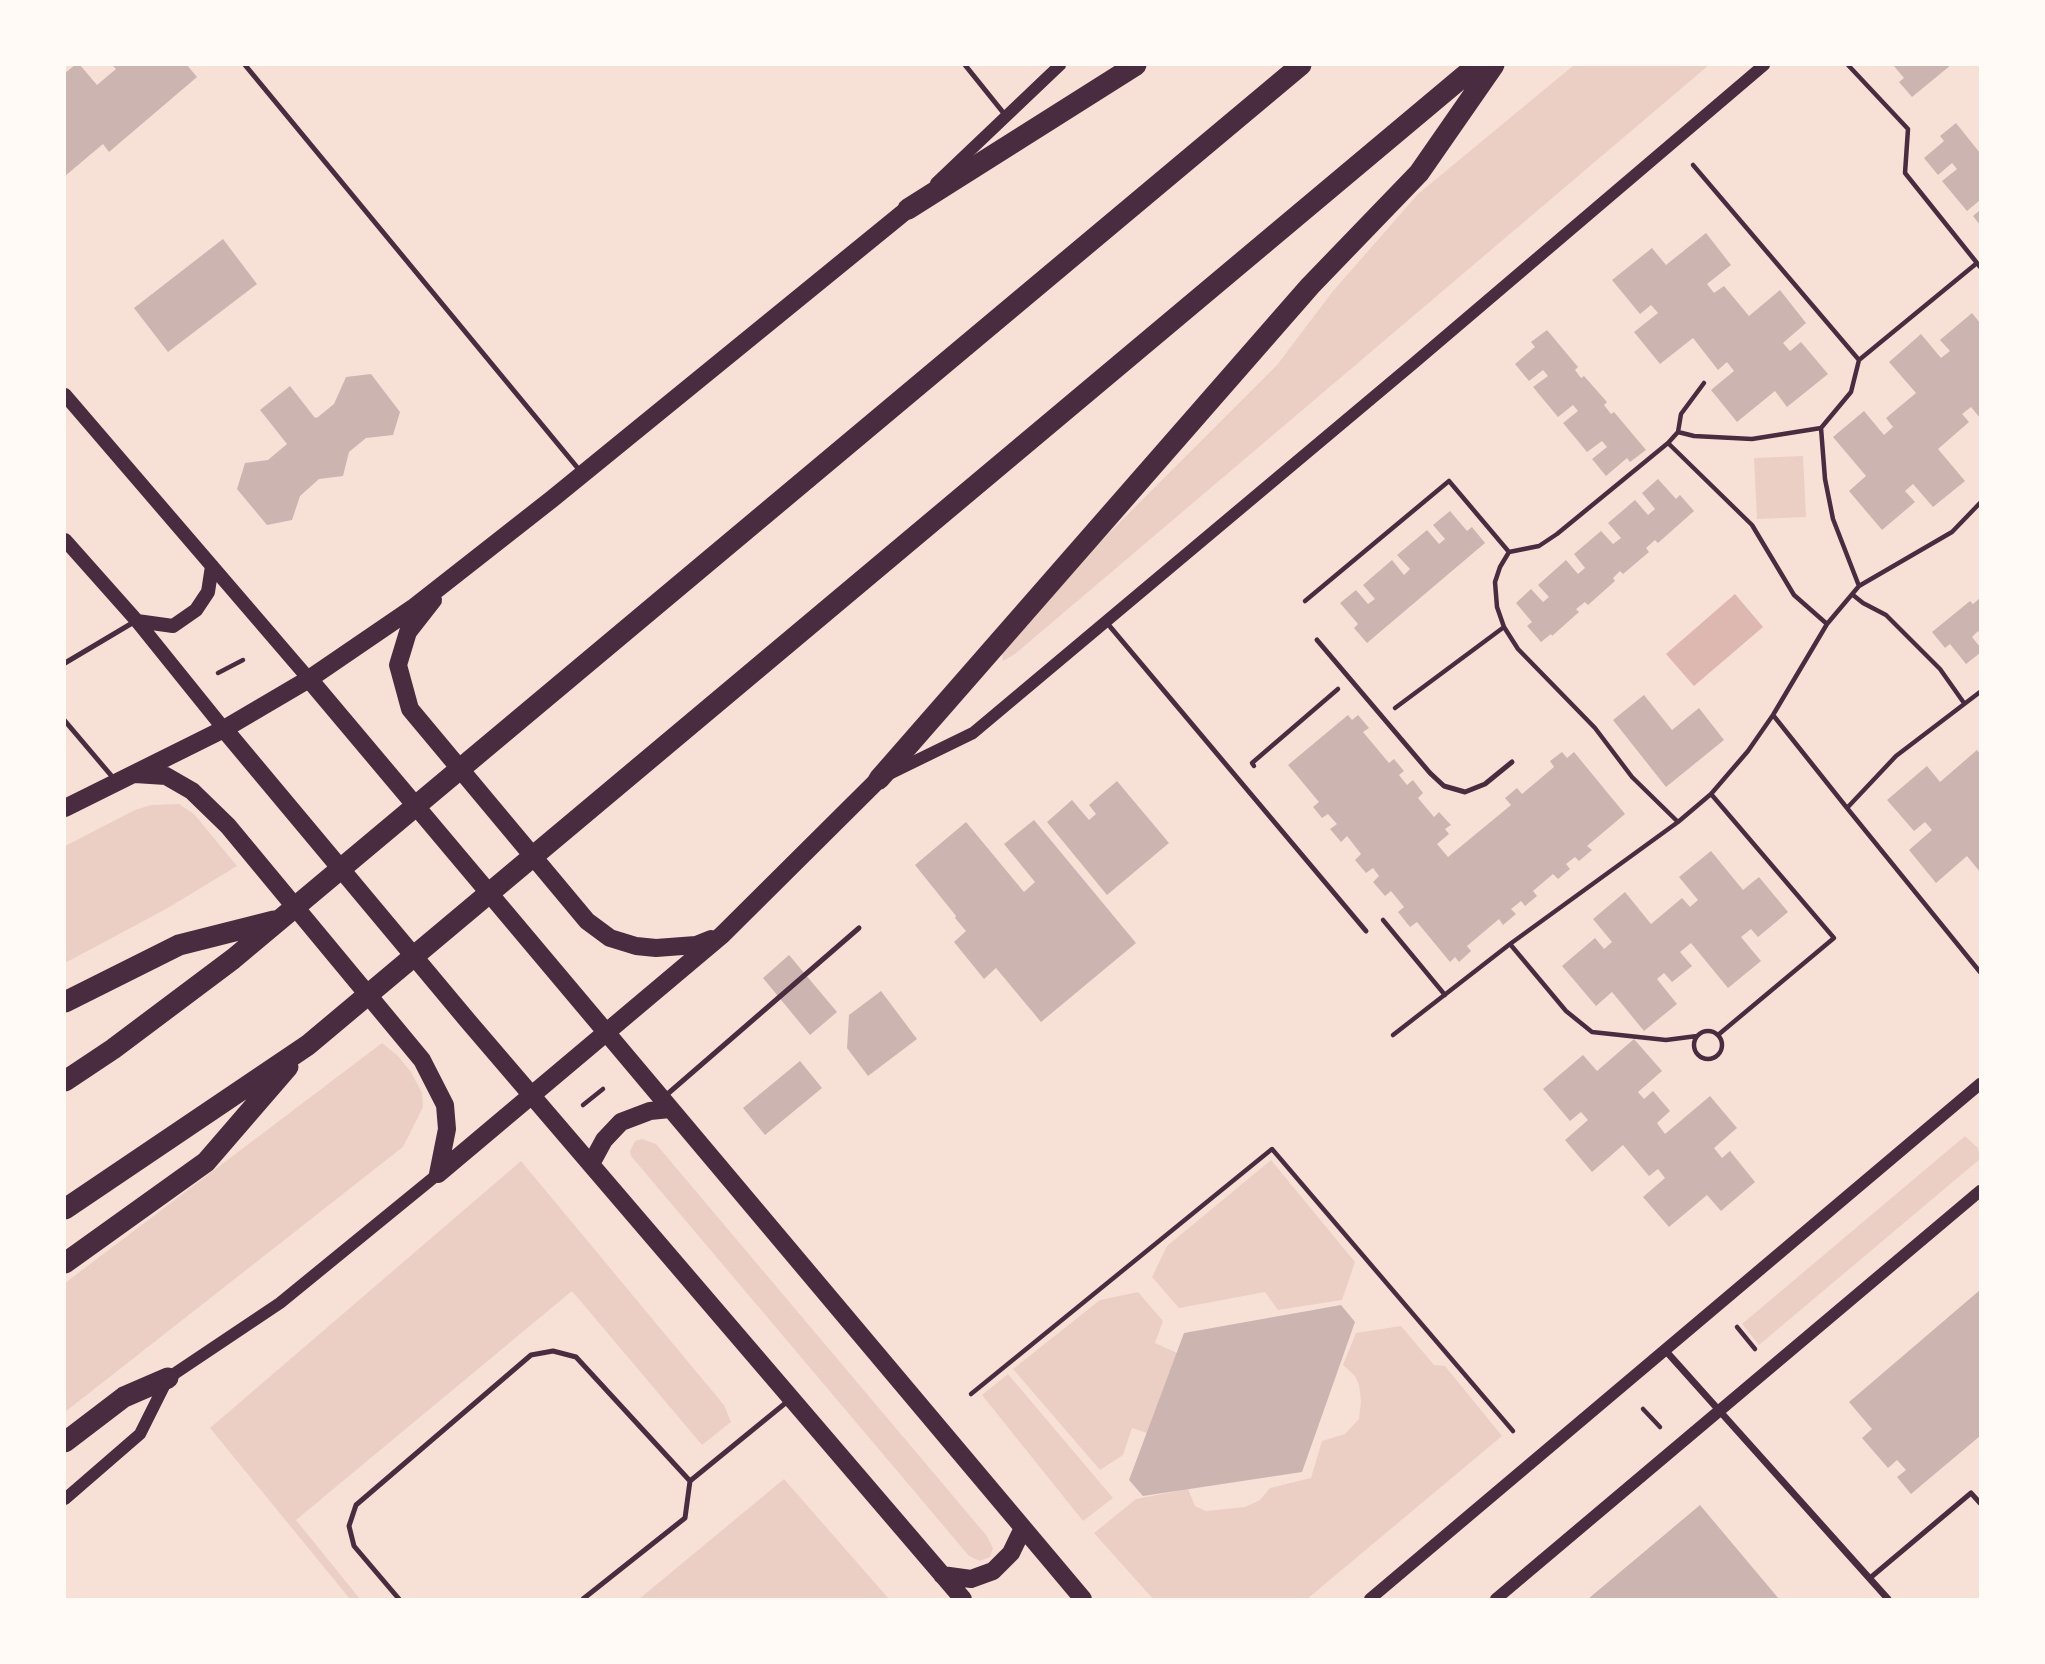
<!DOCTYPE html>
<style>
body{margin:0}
#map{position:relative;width:2045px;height:1664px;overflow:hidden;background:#f7e1d7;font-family:"Asap Condensed",sans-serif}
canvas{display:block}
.frame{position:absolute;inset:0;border:66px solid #fffaf5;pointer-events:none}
</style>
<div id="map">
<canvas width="2045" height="1664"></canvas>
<div class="frame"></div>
</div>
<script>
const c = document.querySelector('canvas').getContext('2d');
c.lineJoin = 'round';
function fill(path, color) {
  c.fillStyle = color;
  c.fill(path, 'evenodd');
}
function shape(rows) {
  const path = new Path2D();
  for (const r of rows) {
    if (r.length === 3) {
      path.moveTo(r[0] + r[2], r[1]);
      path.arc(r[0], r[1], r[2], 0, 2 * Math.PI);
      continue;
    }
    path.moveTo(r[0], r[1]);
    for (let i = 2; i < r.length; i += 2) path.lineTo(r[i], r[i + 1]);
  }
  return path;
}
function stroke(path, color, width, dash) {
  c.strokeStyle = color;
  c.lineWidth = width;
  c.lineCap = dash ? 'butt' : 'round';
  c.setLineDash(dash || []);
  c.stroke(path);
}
fill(shape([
 [1574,65,1709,65,1015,654,1003,661,1002,653,1093,549,1277,365,1333,291,1418,194],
 [1803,456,1806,517,1757,519,1754,458],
 [179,804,194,814,237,866,166,909,65,963,65,846,135,810,151,805],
 [382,1043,398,1056,411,1072,422,1093,423,1107,403,1147,65,1412,65,1283],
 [1965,1136,1978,1148,1980,1159,1759,1345,1742,1324],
 [642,1139,656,1144,986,1535,993,1548,990,1557,980,1561,969,1556,631,1156,630,1151,635,1141],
 [1271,1160,1355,1262,1342,1300,1278,1310,1265,1292,1179,1308,1152,1277,1167,1246],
 [521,1161,724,1405,731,1422,702,1445,572,1291,296,1520,360,1599,350,1599,210,1428],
 [1138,1292,1163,1321,1155,1343,1177,1353,1147,1433,1132,1428,1123,1455,1100,1470,1013,1369,1100,1300],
 [1401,1326,1434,1365,1445,1366,1502,1436,1307,1599,1153,1599,1094,1533,1136,1499,1188,1489,1195,1506,1206,1511,1245,1507,1260,1500,1270,1488,1311,1478,1322,1441,1345,1434,1359,1419,1361,1401,1359,1385,1355,1376,1343,1365,1356,1333],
 [1008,1374,1113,1498,1083,1521,982,1395],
 [784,1479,889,1599,639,1599]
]), '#ebcfc5');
fill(shape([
 [1735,594,1763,627,1694,686,1666,654]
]), '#dcb8b0');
fill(shape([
 [75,65,80,65,97,85,116,69,112,65,187,65,197,77,109,152,103,144,65,176,65,73],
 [1893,65,1951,65,1912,97,1899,82,1904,78],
 [1956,123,1980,153,1980,200,1967,211,1942,181,1957,169,1952,163,1938,175,1924,158,1944,141,1940,136],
 [1980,210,1980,225,1973,216],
 [1706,233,1731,265,1707,284,1714,293,1724,286,1749,316,1780,290,1806,323,1783,343,1790,351,1801,342,1828,374,1787,407,1775,391,1737,422,1711,390,1734,371,1727,362,1718,370,1693,338,1660,364,1634,332,1658,313,1651,305,1640,314,1612,280,1652,248,1666,265],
 [223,239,257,284,168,352,134,308],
 [1972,313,1980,323,1980,418,1971,407,1962,414,1969,422,1938,449,1965,481,1933,507,1913,484,1905,491,1915,502,1882,530,1849,491,1866,476,1833,437,1864,411,1884,435,1893,427,1886,418,1916,393,1889,362,1921,334,1941,358,1950,351,1940,340],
 [1547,330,1578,367,1575,370,1581,378,1584,376,1607,402,1604,405,1611,414,1614,412,1646,450,1630,462,1627,458,1606,476,1592,459,1607,447,1602,441,1587,452,1563,423,1578,411,1573,405,1558,417,1533,387,1548,376,1543,370,1529,381,1515,364,1535,347,1531,342],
 [371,374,400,412,393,435,366,438,349,452,343,476,319,479,300,496,292,520,267,525,237,489,245,463,268,460,287,444,260,410,290,386,315,418,318,417,334,404,346,377],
 [1658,479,1676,499,1680,495,1694,511,1658,543,1655,540,1646,548,1649,552,1623,574,1620,571,1613,578,1615,581,1588,605,1585,602,1576,609,1579,612,1552,636,1551,634,1541,642,1527,626,1532,622,1516,603,1531,589,1543,602,1549,597,1538,585,1566,560,1578,574,1585,568,1574,554,1601,531,1613,544,1621,538,1608,523,1635,500,1648,515,1655,509,1642,493],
 [1450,511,1467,531,1472,527,1485,543,1367,643,1354,628,1358,624,1340,603,1356,590,1368,604,1375,599,1363,585,1392,560,1404,575,1410,569,1397,555,1427,530,1439,544,1445,539,1433,525],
 [1980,598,1980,634,1978,631,1972,637,1980,647,1980,653,1966,664,1950,644,1945,648,1932,632,1970,601,1973,604],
 [1644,695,1672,730,1699,708,1724,740,1666,787,1613,720],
 [1348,715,1352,720,1358,715,1369,728,1363,732,1389,763,1394,759,1404,771,1399,775,1407,785,1413,780,1423,793,1418,798,1434,817,1439,812,1451,825,1445,829,1449,834,1437,844,1448,857,1511,805,1505,798,1517,788,1522,794,1554,767,1550,761,1562,752,1567,758,1574,752,1625,814,1587,846,1592,850,1579,861,1575,857,1566,864,1570,869,1558,879,1553,874,1533,891,1537,896,1525,906,1521,901,1511,909,1516,914,1503,925,1499,919,1467,946,1471,951,1459,962,1455,957,1450,962,1417,922,1410,927,1398,912,1404,907,1391,891,1385,896,1373,882,1379,876,1373,868,1366,873,1355,860,1361,854,1347,836,1341,842,1330,829,1337,824,1328,814,1322,818,1313,807,1319,802,1288,765],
 [1977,750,1980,754,1980,872,1967,856,1936,883,1909,850,1932,830,1925,822,1914,831,1887,800,1927,766,1940,782],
 [1117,781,1169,843,1107,895,1047,822,1072,800,1089,820,1096,814,1089,805],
 [1034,820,1136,943,1041,1022,996,968,984,979,954,942,966,931,955,918,956,916,915,865,966,822,1024,892,1035,882,1004,844],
 [1711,851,1743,890,1759,877,1788,912,1758,937,1751,929,1741,937,1761,961,1728,988,1691,943,1680,952,1692,966,1672,982,1664,973,1657,979,1677,1004,1644,1031,1612,992,1596,1006,1562,966,1595,938,1604,949,1612,942,1593,919,1625,892,1651,924,1682,898,1690,907,1698,900,1679,877],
 [789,955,837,1012,810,1035,763,978],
 [881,991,917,1039,868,1076,847,1048,849,1015],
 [1634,1039,1662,1071,1638,1092,1644,1099,1653,1091,1670,1111,1657,1123,1665,1134,1710,1096,1737,1128,1714,1148,1722,1158,1730,1151,1755,1182,1721,1211,1707,1195,1669,1227,1643,1197,1665,1178,1658,1169,1649,1176,1623,1145,1592,1172,1565,1140,1588,1120,1581,1112,1570,1121,1543,1089,1583,1055,1597,1071],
 [800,1061,822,1088,765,1135,743,1108],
 [1980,1290,1980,1436,1911,1494,1897,1477,1906,1470,1897,1460,1888,1468,1862,1438,1872,1429,1849,1402],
 [1341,1305,1355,1322,1302,1472,1143,1496,1129,1480,1184,1333],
 [1700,1505,1779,1599,1588,1599]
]), '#ccb4b1');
stroke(shape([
 [1848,65,1908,129,1905,173,1977,263],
 [1693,165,1859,360],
 [1821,428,1825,479,1833,519,1859,586],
 [1678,432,1694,436,1752,439,1821,428,1851,392,1859,360,1977,263,1980,267],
 [1668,443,1752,525,1794,595,1827,624],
 [1509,552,1500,567,1495,582,1497,607,1504,627,1518,649,1595,728,1632,777,1678,822],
 [1853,595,1863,603,1886,615,1940,669,1964,703],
 [1305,601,1449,481,1509,552,1539,546,1557,534,1668,443,1678,432,1681,414,1704,383],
 [218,673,243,660],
 [1395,708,1504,627],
 [1773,715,1847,808,1896,756,1980,692],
 [1254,766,1252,763,1338,689],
 [1711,794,1834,938,1718,1035],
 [1847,808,1980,972],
 [1383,920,1445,995],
 [1510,944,1566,1011,1592,1032,1666,1040,1697,1036],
 [1708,1045,14],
 [1393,1035,1510,944,1678,822,1711,794,1748,751,1773,715,1827,624,1859,586,1952,532,1980,503],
 [583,1105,603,1089],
 [1737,1327,1755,1349],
 [971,1394,1272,1149,1513,1431],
 [1643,1409,1660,1427]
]), '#4a2c40', 4.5);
stroke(shape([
 [245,65,581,472],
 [965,65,1006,116],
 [1107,623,1366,931],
 [1317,640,1430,773,1444,786,1465,792,1485,784,1512,762],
 [65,663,134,622],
 [65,721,115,780],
 [664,1097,859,928],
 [1870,1578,1971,1493,1980,1503],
 [399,1599,354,1546,349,1526,356,1505,531,1355,553,1351,576,1357,690,1481],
 [583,1599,685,1518,690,1481,788,1401]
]), '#4a2c40', 5);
stroke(shape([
 [1665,1350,1888,1599]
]), '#4a2c40', 7);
stroke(shape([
 [936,183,1060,65],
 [891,773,973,733,1414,363,1764,65],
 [65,1499,140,1434,168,1378,280,1303,438,1174],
 [1370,1599,1980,1084],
 [1496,1599,1980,1191]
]), '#4a2c40', 12);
stroke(shape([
 [65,395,309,679],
 [65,540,137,621,224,729],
 [137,621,173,626,196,610,208,592,212,566]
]), '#4a2c40', 14);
stroke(shape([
 [433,600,408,632,398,665,410,709,587,921,610,938,636,946,656,948,696,945,711,939],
 [309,679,1083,1599],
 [224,729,468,1021,963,1599],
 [135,774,166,776,192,791,228,826,422,1060,445,1105,447,1129,438,1174],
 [65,808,224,729,309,679,413,608,552,499,908,209],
 [591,1164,604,1140,621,1122,650,1111,670,1109],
 [438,1174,722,935,879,779],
 [942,1575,971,1579,993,1571,1011,1553,1023,1528]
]), '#4a2c40', 18);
stroke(shape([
 [908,209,1136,65],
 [879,779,1310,286,1419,173,1494,65],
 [65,1002,179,945,274,921],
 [65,1081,113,1049,233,959,1301,65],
 [65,1209,308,1045,1477,65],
 [65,1263,206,1162,288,1067],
 [65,1442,124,1397,168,1378]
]), '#4a2c40', 21);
</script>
